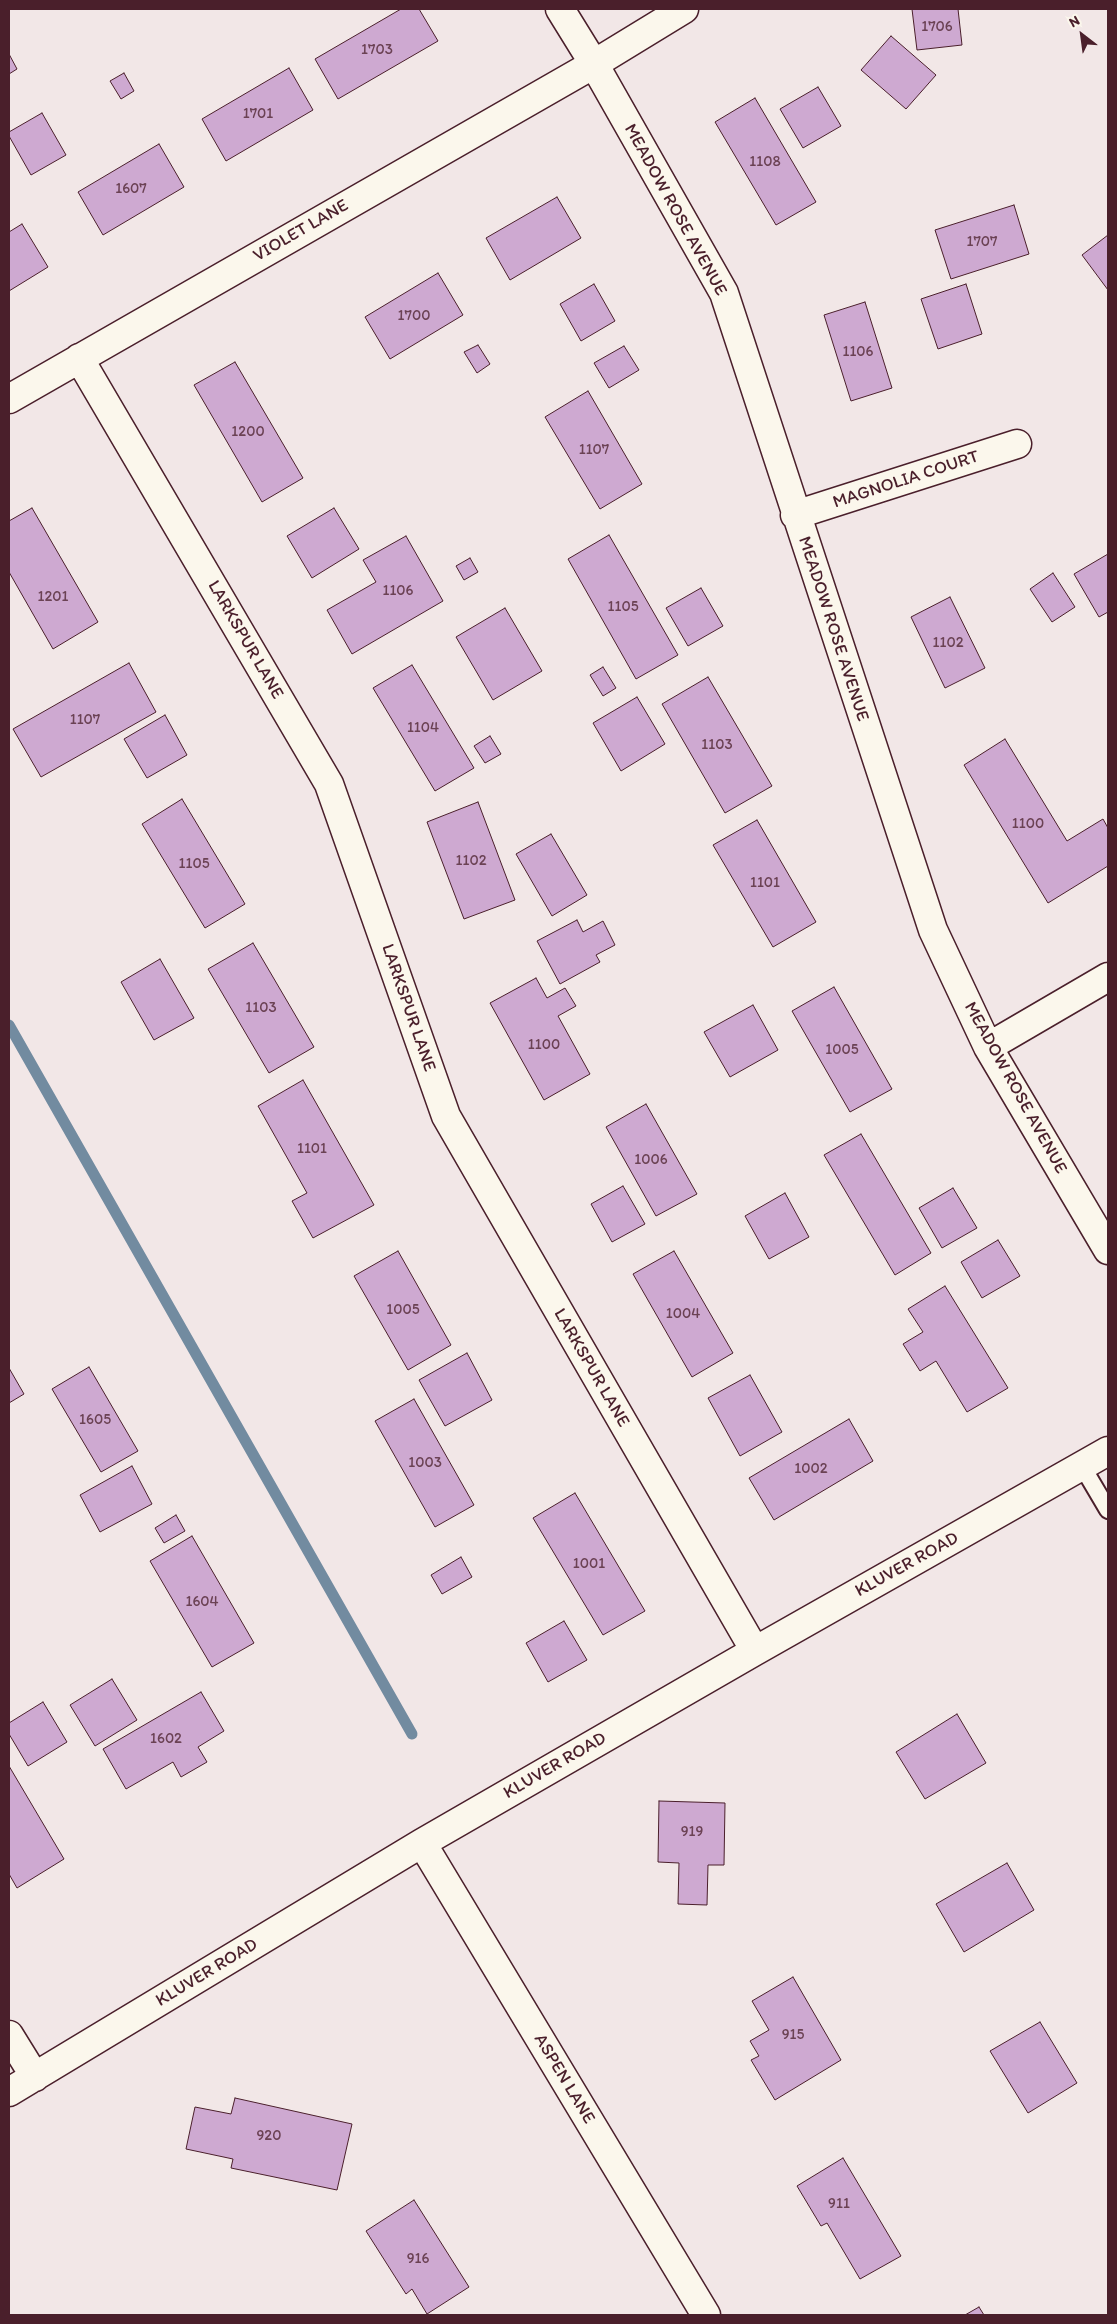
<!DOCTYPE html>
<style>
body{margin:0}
#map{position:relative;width:1117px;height:2324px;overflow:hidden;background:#f2e7e7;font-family:Itim,sans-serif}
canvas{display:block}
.frame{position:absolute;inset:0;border:10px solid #4a1f2b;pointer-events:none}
.north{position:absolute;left:1057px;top:10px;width:50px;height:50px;-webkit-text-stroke:4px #fbf7ec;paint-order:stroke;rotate:330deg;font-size:14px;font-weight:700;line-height:20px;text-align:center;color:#4a1f2b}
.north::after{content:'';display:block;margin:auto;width:18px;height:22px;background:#4a1f2b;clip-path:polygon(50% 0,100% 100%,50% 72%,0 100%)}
</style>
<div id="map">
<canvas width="1117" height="2324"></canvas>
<div class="frame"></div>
<div class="north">N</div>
</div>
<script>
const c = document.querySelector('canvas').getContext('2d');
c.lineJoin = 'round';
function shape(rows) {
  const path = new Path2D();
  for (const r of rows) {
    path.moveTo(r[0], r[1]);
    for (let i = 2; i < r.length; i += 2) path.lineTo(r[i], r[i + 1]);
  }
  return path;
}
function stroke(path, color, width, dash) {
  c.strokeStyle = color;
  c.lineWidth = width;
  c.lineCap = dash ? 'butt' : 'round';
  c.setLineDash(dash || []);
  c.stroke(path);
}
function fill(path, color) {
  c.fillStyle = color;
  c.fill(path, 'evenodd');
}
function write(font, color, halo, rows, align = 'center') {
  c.font = font + ' Itim,sans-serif';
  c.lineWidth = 4;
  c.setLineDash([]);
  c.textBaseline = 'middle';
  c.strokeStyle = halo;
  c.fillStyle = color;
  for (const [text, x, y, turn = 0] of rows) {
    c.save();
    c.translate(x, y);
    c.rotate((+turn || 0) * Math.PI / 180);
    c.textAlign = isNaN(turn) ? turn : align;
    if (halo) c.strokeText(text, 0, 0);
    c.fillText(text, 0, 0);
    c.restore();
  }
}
stroke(shape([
 [9,1025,412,1734]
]), '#728ba0', 11);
const building = shape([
 [401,9,419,9,438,41,338,99,315,59,401,9],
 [912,9,958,9,962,45,917,50,912,9],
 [891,36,936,75,906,109,861,70,891,36],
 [9,54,17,69,9,74,9,54],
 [289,68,313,110,226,161,202,119,289,68],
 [124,73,134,91,121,99,110,81,124,73],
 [818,87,841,126,803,148,780,109,818,87],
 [755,98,816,202,776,225,715,122,755,98],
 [42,113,66,155,31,175,9,136,9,132,42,113],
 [159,144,184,187,103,235,78,192,159,144],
 [557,197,581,238,510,280,486,238,557,197],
 [1014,205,1029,254,951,279,935,230,1014,205],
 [22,224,48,267,9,291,9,232,22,224],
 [1108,235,1108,290,1082,255,1108,235],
 [438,273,463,315,390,359,365,317,438,273],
 [594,284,615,321,581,341,560,304,594,284],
 [966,284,982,334,938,349,921,299,966,284],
 [865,302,892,388,851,401,824,315,865,302],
 [478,345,490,364,477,373,464,352,478,345],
 [624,346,639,370,609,388,594,363,624,346],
 [235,362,303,478,262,502,194,385,235,362],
 [588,391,642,484,600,509,545,417,588,391],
 [32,508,98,622,53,649,9,572,9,521,32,508],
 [334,508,359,549,312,578,287,536,334,508],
 [609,535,678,655,636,679,568,559,609,535],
 [406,536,443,601,352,654,327,610,376,582,363,560,406,536],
 [1108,554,1108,612,1099,617,1074,574,1108,554],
 [470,558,478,572,464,580,456,566,470,558],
 [1053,573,1075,607,1052,622,1030,589,1053,573],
 [701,588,723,626,688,646,666,608,701,588],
 [950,597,985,668,945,688,911,617,950,597],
 [505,608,542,671,493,700,456,637,505,608],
 [129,663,156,712,41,777,13,729,129,663],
 [412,665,474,768,435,791,373,688,412,665],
 [603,667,616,688,603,696,590,675,603,667],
 [708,677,772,786,725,813,662,704,708,677],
 [637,697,665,744,621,771,593,723,637,697],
 [165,715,187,755,147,778,124,739,165,715],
 [490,736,501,754,485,763,474,746,490,736],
 [1005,739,1067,841,1103,819,1108,828,1108,866,1048,903,964,765,1005,739],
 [182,799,245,904,205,928,142,824,182,799],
 [478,802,515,900,464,919,427,822,478,802],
 [757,820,816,922,773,947,713,845,757,820],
 [551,834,587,895,552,916,516,854,551,834],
 [577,920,583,932,603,921,615,945,596,955,600,962,560,984,537,941,577,920],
 [253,943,314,1047,269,1073,208,969,253,943],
 [160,959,194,1018,154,1040,121,982,160,959],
 [536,978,547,998,565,988,576,1006,558,1016,590,1074,544,1100,490,1003,536,978],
 [834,987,892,1089,850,1112,792,1011,834,987],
 [753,1005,778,1050,730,1077,704,1032,753,1005],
 [303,1080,374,1205,313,1238,292,1201,307,1193,258,1106,303,1080],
 [646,1104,697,1194,656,1216,606,1127,646,1104],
 [861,1134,931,1253,895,1275,824,1155,861,1134],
 [623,1186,645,1224,612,1242,591,1204,623,1186],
 [953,1188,977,1228,942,1248,919,1208,953,1188],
 [785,1193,809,1237,769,1259,745,1216,785,1193],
 [998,1240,1020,1276,982,1298,961,1262,998,1240],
 [398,1251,451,1345,408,1370,354,1276,398,1251],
 [674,1251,733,1353,692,1377,633,1274,674,1251],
 [945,1286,1008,1388,967,1412,936,1361,920,1371,903,1344,923,1332,908,1309,945,1286],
 [467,1353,492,1400,445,1426,419,1380,467,1353],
 [89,1367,138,1451,101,1472,52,1389,89,1367],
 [9,1368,24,1394,9,1403,9,1368],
 [750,1375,782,1432,740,1456,708,1398,750,1375],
 [414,1399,474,1505,435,1527,375,1421,414,1399],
 [849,1419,873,1461,774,1520,749,1478,849,1419],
 [132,1466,152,1504,100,1532,80,1495,132,1466],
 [575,1493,645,1611,603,1635,533,1518,575,1493],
 [176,1515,185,1531,164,1543,155,1528,176,1515],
 [192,1536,254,1643,212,1667,150,1561,192,1536],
 [461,1557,472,1577,442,1594,431,1575,461,1557],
 [564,1621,587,1660,548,1682,526,1643,564,1621],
 [112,1679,137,1720,95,1746,70,1705,112,1679],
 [201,1692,224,1731,198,1747,207,1762,181,1777,173,1762,126,1789,103,1749,201,1692],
 [43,1702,67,1742,28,1766,9,1734,9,1723,43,1702],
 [957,1714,986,1763,925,1799,896,1752,957,1714],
 [9,1766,64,1859,17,1888,9,1874,9,1766],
 [659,1801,725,1803,724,1865,708,1865,707,1905,678,1904,679,1863,658,1862,659,1801],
 [1007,1863,1034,1910,964,1952,936,1904,1007,1863],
 [793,1977,841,2060,775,2100,751,2060,759,2056,750,2041,769,2030,752,2001,793,1977],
 [1040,2022,1077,2083,1028,2113,990,2051,1040,2022],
 [235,2098,352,2124,337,2190,231,2168,233,2159,186,2149,195,2107,231,2114,235,2098],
 [843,2158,901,2256,860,2279,827,2223,821,2226,797,2186,843,2158],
 [414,2200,469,2287,427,2314,412,2289,406,2294,366,2231,414,2200],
 [979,2307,984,2315,965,2315,979,2307]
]);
fill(building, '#cea9d1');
stroke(building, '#4a1f2b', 1);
const lane = shape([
 [1082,1466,1108,1510]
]);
const street = shape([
 [560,9,594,64,724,293,933,930,988,1047,1108,1250],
 [79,358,329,784,446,1116,755,1651],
 [9,399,594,64,684,9],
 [795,515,1017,444],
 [988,1047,1108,977],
 [422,1843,706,2315],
 [9,2035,35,2077],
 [9,2092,422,1843,755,1651,1108,1451]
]);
stroke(lane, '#4a1f2b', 20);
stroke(street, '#4a1f2b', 31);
stroke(lane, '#fbf7ec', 16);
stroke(street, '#fbf7ec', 28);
write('15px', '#6b4254', null, [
 ["1706",937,27],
 ["1703",377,50],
 ["1701",258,114],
 ["1108",765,162],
 ["1607",131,189],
 ["1707",982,242],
 ["1700",414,316],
 ["1106",858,352],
 ["1200",248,432],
 ["1107",594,450],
 ["1106",398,591],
 ["1201",53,597],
 ["1105",623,607],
 ["1102",948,643],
 ["1107",85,720],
 ["1104",423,728],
 ["1103",717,745],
 ["1100",1028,824],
 ["1102",471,861],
 ["1105",194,864],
 ["1101",765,883],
 ["1103",261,1008],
 ["1100",544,1045],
 ["1005",842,1050],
 ["1101",312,1149],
 ["1006",651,1160],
 ["1005",403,1310],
 ["1004",683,1314],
 ["1605",95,1420],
 ["1003",425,1463],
 ["1002",811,1469],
 ["1001",589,1564],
 ["1604",202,1602],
 ["1602",166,1739],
 ["919",692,1832],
 ["915",793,2035],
 ["920",269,2136],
 ["911",839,2204],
 ["916",418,2259]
]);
write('18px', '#4a1f2b', '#fbf7ec', [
 ["MEADOW ROSE AVENUE",675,210,61],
 ["VIOLET LANE",301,231,-30],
 ["MAGNOLIA COURT",906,480,-18],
 ["MEADOW ROSE AVENUE",833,629,72],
 ["LARKSPUR LANE",245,640,60],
 ["LARKSPUR LANE",408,1008,71],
 ["MEADOW ROSE AVENUE",1015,1088,61],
 ["LARKSPUR LANE",591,1368,60],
 ["KLUVER ROAD",907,1565,-29],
 ["KLUVER ROAD",555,1766,-30],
 ["KLUVER ROAD",207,1973,-31],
 ["ASPEN LANE",564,2079,59]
]);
</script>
